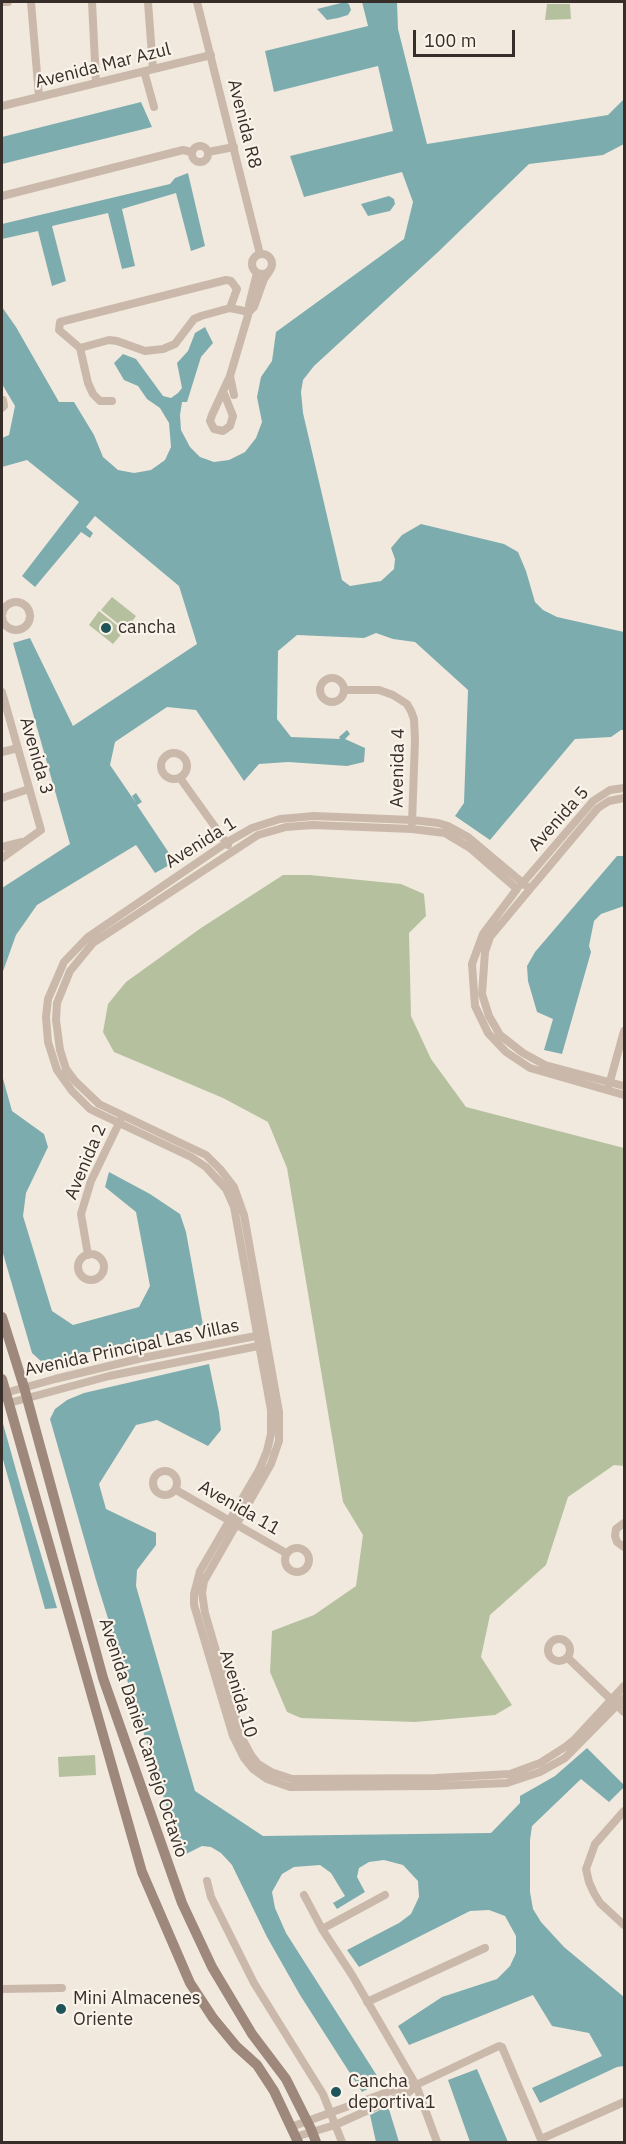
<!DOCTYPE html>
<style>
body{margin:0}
#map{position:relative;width:626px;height:2144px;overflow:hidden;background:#f2e9de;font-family:"IBM Plex Sans",sans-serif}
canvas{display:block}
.frame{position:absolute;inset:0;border:3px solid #382e29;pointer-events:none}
.scale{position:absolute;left:413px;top:30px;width:102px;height:27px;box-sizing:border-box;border:3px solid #382e29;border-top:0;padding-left:8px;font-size:18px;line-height:21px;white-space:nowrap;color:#382e29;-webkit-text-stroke:4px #faf3ea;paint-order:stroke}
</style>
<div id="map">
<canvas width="626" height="2144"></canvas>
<div class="frame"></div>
<div class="scale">100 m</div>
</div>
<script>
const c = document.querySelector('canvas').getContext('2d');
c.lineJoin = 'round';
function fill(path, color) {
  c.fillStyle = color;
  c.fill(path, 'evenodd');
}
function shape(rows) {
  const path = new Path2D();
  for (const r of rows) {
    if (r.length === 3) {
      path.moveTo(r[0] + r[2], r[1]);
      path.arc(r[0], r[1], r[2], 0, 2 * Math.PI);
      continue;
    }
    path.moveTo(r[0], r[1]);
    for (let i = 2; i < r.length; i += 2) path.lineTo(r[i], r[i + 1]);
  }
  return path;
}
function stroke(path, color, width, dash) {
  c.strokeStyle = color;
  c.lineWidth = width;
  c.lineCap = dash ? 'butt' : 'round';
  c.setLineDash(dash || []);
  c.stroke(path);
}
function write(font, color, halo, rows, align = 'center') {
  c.font = font + ' "IBM Plex Sans",sans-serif';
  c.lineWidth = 4.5;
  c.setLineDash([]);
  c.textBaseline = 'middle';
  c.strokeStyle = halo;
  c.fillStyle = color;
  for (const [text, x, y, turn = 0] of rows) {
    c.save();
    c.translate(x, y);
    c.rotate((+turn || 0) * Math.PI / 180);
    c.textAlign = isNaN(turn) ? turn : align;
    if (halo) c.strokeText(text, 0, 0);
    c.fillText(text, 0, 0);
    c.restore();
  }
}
fill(shape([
 [547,4,570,4,571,19,545,20],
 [112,597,136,616,126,630,101,610],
 [99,611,124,631,113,644,89,625],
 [283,875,310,875,401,884,424,894,426,916,409,933,411,1016,431,1059,466,1107,624,1148,624,1466,614,1465,568,1497,546,1565,490,1615,481,1657,512,1705,495,1715,415,1722,301,1718,287,1712,270,1672,272,1631,314,1615,356,1586,363,1535,343,1502,287,1168,268,1122,223,1098,114,1052,103,1032,108,1004,126,982,201,928],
 [95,1755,96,1775,59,1777,58,1757]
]), '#b5c19e');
fill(shape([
 [345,2,349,4,351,10,348,15,338,18,327,20,317,9],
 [362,2,397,2,398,29,427,144,608,115,624,99,624,144,603,155,529,164,437,253,314,366,303,380,301,392,303,413,342,580,350,586,381,581,394,569,395,559,391,548,402,535,421,524,504,544,518,552,526,571,535,602,543,610,557,617,624,632,624,730,621,730,611,737,575,739,490,840,455,816,464,803,468,690,415,642,393,639,376,633,364,638,297,635,278,651,277,719,291,737,340,739,339,737,347,730,350,734,345,739,365,748,364,762,347,766,288,762,259,764,244,781,196,710,167,707,115,742,110,765,136,803,132,796,136,793,142,802,137,805,175,862,155,873,136,845,37,905,16,935,2,974,2,888,70,844,13,643,30,638,73,726,197,644,179,586,95,516,86,527,93,533,90,538,81,532,35,587,22,576,79,502,27,460,2,467,2,438,9,435,15,406,2,384,2,307,16,327,59,402,74,402,94,435,103,457,118,470,134,473,151,470,165,460,171,447,169,423,160,408,147,399,138,386,124,380,114,363,123,354,136,359,163,396,171,398,178,393,182,388,177,363,188,351,195,333,205,327,213,343,201,357,187,402,182,402,180,415,181,430,190,447,200,457,214,462,229,460,245,452,256,438,262,422,257,397,261,377,272,361,276,332,404,239,413,202,402,172,304,197,290,156,393,131,378,66,274,92,265,51,368,26],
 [141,102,152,127,2,164,2,137],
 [188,173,205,246,191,251,176,193,122,209,135,266,122,269,108,213,52,226,66,281,52,286,38,231,2,239,2,224,170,184,175,178],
 [389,196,394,199,395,204,390,211,368,216,361,204],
 [617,856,624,856,624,906,601,914,594,921,589,946,591,952,562,1054,544,1050,553,1019,537,1012,528,981,527,966,535,952],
 [2,1075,12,1111,44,1134,48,1147,26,1193,23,1216,52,1311,73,1325,139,1307,150,1286,136,1212,105,1187,109,1172,150,1194,180,1214,186,1232,203,1325,43,1363,32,1353,2,1250],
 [209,1364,219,1412,221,1430,208,1446,157,1420,136,1425,99,1484,106,1509,156,1533,156,1545,137,1570,136,1586,195,1791,263,1836,491,1833,520,1803,520,1796,555,1776,587,1748,624,1785,624,1787,609,1802,581,1779,532,1826,530,1840,530,1892,533,1909,541,1922,564,1947,624,1997,624,2066,617,2067,540,2103,532,2088,602,2056,589,2033,552,2026,533,1995,409,2045,398,2026,442,1997,497,1979,510,1966,516,1953,516,1936,505,1916,489,1910,470,1911,359,1967,347,1950,399,1923,411,1914,419,1897,418,1881,403,1865,384,1860,369,1862,359,1868,357,1877,365,1892,337,1909,333,1903,345,1896,331,1873,320,1865,294,1867,282,1874,272,1892,275,1908,286,1933,381,2082,362,2092,300,1995,267,1937,232,1865,221,1853,211,1847,202,1846,182,1856,96,1580,50,1419,55,1409,67,1400,84,1393],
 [2,1420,21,1488,57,1608,45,1609,2,1456],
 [477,2069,508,2142,470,2142,448,2080],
 [388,2106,399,2142,376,2142,370,2115]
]), '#7dacaf');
stroke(shape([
 [2,2,8,2],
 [31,2,39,97],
 [92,2,96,82],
 [148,2,153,69],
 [197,2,260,254],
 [144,71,154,107],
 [2,106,211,55],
 [200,154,8],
 [208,152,234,147],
 [2,196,183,150,191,152],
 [262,264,10],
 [249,312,254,307,264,279,269,272],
 [80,348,109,340,117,341,145,351,163,349,175,344,194,319,201,316,230,308,249,312],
 [230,376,234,395],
 [223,391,233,416,230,426,223,431,214,429,210,421,212,415,230,376,249,312,249,305,257,273],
 [112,401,100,401,93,394,88,383,80,348,59,330,60,322,226,280,231,281,237,289,230,308],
 [2,408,4,406,3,400],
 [16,616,14],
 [332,690,12],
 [344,690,379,690,393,695,407,704,411,711,414,719,415,740,412,823],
 [2,692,41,830,2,858],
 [2,752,18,748],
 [174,766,13],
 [180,778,228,845],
 [2,798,29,789],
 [2,847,22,842],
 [521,885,593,801,610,790,624,788],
 [530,889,598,808,609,801,624,798],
 [609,1085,624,1031],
 [624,1086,545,1065,523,1053,500,1035,489,1016,482,994,485,952,490,937,530,889,468,837,448,826,438,823,412,820,314,816,280,819,252,828,226,843,88,937,64,962,48,999,46,1017,48,1042,57,1070,72,1091,90,1109,100,1114,191,1157,206,1167,226,1189,234,1207,271,1410,271,1434,267,1451,259,1470,200,1571,194,1594,194,1605,233,1736,244,1758,253,1769,267,1779,290,1787,436,1786,507,1783,540,1772,565,1758,624,1698],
 [624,1095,530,1068,506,1052,488,1033,475,1006,472,964,483,934,517,889,470,848,445,833,412,829,313,825,286,827,258,835,93,943,70,971,57,1003,56,1020,60,1050,66,1069,75,1081,99,1104,206,1155,220,1169,234,1187,244,1215,279,1412,279,1441,271,1464,204,1581,202,1593,205,1613,226,1685,242,1738,251,1755,258,1764,271,1772,292,1779,436,1778,510,1774,540,1763,565,1747,575,1739,624,1686],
 [91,1267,13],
 [88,1255,81,1214,91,1181,120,1121],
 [5,1393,55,1379,142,1358,261,1335],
 [9,1403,109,1376,263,1345],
 [165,1483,12],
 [176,1490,286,1553],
 [624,1523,616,1529,615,1536,617,1542,624,1547],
 [297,1560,12],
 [559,1650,11],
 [568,1658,624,1712],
 [624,1811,595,1844,586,1869,589,1882,594,1893,600,1903,624,1925],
 [207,1881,211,1897,254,1983,323,2094,342,2142],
 [304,1895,322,1929,352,1975,416,2085,437,2142],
 [322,1929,385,1895],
 [2,1989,62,1988],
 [367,2002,485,1948],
 [291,2127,407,2085,416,2085,499,2046,502,2047,542,2142],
 [295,2137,335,2125,409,2092,416,2085],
 [541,2139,624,2102]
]), '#cab9aa', 8);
stroke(shape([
 [2,1317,24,1387,103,1678,182,1903,212,1967,252,2034,286,2079,311,2129,316,2142],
 [2,1379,142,1872,190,1983,213,2018,236,2046,257,2065,274,2091,298,2142]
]), '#9e887b', 10);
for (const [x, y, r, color] of [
 [106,628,6,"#1f5458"],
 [61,2009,6,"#1f5458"],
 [336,2092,6,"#1f5458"]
]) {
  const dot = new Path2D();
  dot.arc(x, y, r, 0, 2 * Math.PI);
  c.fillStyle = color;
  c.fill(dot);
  stroke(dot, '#faf3ea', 2);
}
write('18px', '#382e29', '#faf3ea', [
 ["Avenida Mar Azul",103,66,-14],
 ["Avenida R8",244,124,76],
 ["Avenida 3",36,756,74],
 ["Avenida 4",398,768,-89],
 ["Avenida 5",559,819,-48],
 ["Avenida 1",201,843,-32],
 ["Avenida 2",86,1162,-67],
 ["Avenida Principal Las Villas",132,1348,-12],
 ["Avenida 11",239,1508,30],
 ["Avenida 10",238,1694,73],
 ["Avenida Daniel Camejo Octavio",143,1738,72]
]);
write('18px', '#382e29', '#faf3ea', [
 ["cancha",118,628],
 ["Mini Almacenes",73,1999],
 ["Oriente",73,2020],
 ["Cancha",348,2082],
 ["deportiva1",348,2103]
], 'left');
</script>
